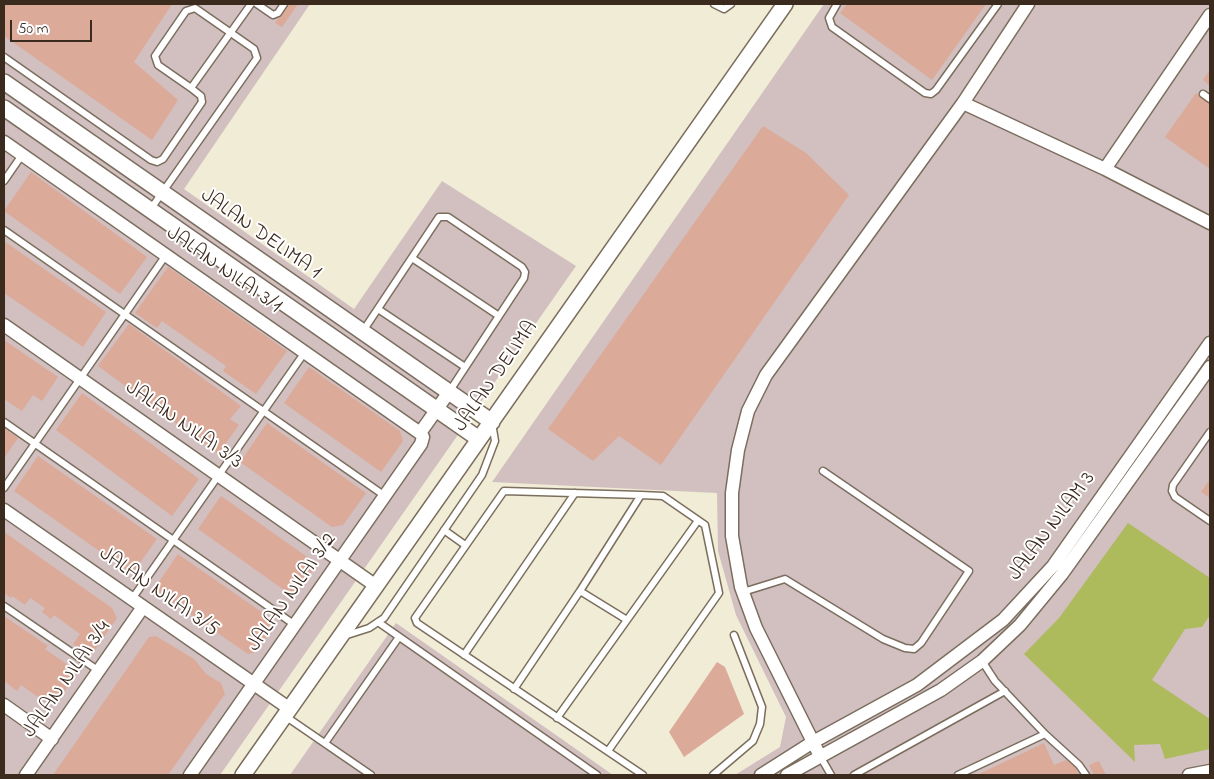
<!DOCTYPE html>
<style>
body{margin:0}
#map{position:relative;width:1214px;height:779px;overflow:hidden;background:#f1ecd5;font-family:"Indie Flower",sans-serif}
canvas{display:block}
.frame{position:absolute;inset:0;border:5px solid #3b2a1e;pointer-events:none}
.scale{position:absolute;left:10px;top:20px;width:82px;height:22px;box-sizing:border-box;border:2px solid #3b2a1e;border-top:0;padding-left:6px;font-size:15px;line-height:18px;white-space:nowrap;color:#3b2a1e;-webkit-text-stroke:4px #fff;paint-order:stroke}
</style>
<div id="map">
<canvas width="1214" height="779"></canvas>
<div class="frame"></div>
<div class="scale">50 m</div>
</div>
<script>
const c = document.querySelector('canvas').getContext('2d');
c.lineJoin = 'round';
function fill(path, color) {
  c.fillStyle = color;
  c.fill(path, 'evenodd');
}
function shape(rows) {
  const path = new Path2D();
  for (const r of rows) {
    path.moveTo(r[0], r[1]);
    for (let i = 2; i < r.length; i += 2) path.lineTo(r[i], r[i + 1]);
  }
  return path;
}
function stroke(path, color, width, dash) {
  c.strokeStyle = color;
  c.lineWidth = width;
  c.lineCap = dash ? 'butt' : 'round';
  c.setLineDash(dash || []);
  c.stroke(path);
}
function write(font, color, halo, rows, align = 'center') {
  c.font = font + ' "Indie Flower",sans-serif';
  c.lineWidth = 4;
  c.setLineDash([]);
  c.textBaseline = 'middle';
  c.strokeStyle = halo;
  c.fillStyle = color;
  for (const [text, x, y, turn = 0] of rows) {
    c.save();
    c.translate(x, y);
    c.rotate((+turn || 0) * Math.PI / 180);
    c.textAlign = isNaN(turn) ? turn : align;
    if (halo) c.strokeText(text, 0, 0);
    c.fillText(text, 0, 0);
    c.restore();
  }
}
fill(shape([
 [4,4,310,4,184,189,354,309,442,181,576,266,220,775,4,775],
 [824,4,1210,4,1210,775,735,775,780,747,786,717,736,615,718,551,717,493,492,482],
 [396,623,613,775,290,775]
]), '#d2bfc0');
fill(shape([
 [1128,523,1210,578,1210,615,1202,627,1185,629,1152,680,1210,719,1210,749,1165,759,1160,744,1134,745,1135,762,1024,654,1059,618]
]), '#adbb5d');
fill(shape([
 [4,4,172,4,134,62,178,100,152,140,4,36],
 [288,4,298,4,282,27,275,23],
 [847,4,986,4,932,80,840,13],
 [1210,70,1210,86,1203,80],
 [1196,93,1210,103,1210,169,1165,137],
 [763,126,806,153,849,195,661,465,619,436,593,461,548,429],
 [31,172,147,257,120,294,4,211],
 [4,241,106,312,83,347,4,293],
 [168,267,287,351,256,394,223,371,226,366,162,321,157,328,135,313],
 [129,324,241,406,230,419,239,425,218,454,196,437,200,431,186,421,181,427,98,366],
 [4,340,58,377,42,401,33,395,22,411,4,399],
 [309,367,400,431,403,441,381,472,284,403],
 [82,393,199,479,172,516,56,430],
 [267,423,366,493,343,525,332,527,240,462],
 [4,428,18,438,4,458],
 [38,456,157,539,132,574,14,491],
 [1210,479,1210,498,1201,492],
 [221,496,310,559,313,570,294,597,198,529],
 [4,532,112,608,117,618,90,657,73,644,80,634,54,615,51,619,42,612,45,608,30,598,25,605,12,596,11,598,4,593],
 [178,554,276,622,256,652,248,654,154,589],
 [4,616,48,646,45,649,78,672,57,702,48,704,21,685,17,691,4,681],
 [156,636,194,659,206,674,221,683,225,694,168,775,53,775,149,637],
 [717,662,725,667,744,714,684,757,669,732],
 [1044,743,1054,765,1066,760,1075,767,1079,775,977,775],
 [1099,761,1106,775,1094,775,1089,765]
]), '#dcaa99');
const service = shape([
 [257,4,273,15,278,13,284,4],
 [714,4,724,9,731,4],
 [837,4,829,18,832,27,925,93,931,94,936,90,998,4],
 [4,57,151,160,157,162,163,159,202,102,201,96,191,88,251,4],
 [1203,94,1210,99],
 [4,181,22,155],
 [150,210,257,58,254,49,195,8,186,11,155,56,158,65,191,88],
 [4,230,385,496],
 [412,258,499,316],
 [378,309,465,367],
 [363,331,439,217,448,217,522,267,525,272,524,278,449,392],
 [4,422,295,625],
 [1210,432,1173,485,1172,491,1175,497,1210,521],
 [4,488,166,255],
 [641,495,504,491,415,618,417,623,643,775],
 [444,530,465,545],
 [580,591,627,620],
 [743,592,785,579,883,639,905,648,914,649,921,643,969,571,823,471],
 [132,599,305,352],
 [4,606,99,671],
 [378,622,597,775],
 [344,636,369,628,384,618,482,475,495,441,492,423],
 [464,655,575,493],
 [982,661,995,681,1045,734,1079,765,1086,775],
 [514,689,580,591,641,495,663,496,705,525,719,593,608,751],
 [285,716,371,775],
 [557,718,697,522],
 [325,743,399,637],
 [820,756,831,775],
 [713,775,753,741,760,724,762,707,734,635],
 [854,775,1005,691],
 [958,775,1045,734]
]);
const minor = shape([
 [963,103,1105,169,1210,223],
 [4,142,420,433],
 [1105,169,1210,15],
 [4,325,376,586],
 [420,433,449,392],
 [4,510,290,709],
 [4,705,52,739],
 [820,756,756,628,741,587,732,536,732,493,738,450,748,411,766,375,963,103,1028,4],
 [26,775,143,607],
 [190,775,421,444,423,437,420,433],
 [761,775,813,742,917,685,1003,620,1053,566,1210,343],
 [787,775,941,690,982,661,1020,625,1062,574,1210,367],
 [1189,775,1210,771]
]);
const tertiary = shape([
 [4,82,492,422],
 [4,108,479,439],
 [243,775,785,4]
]);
stroke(service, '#7b6e5e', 9);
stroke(minor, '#7b6e5e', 15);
stroke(tertiary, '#7b6e5e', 18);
stroke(service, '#fff', 6);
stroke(minor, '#fff', 12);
stroke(tertiary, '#fff', 15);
write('21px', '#3b2a1e', '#fff', [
 ["JALAN DELIMA 1",260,235,35],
 ["JALAN NILAI 3/1",223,271,35],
 ["JALAN DELIMA",497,377,-55],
 ["JALAN NILAI 3/3",183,426,35],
 ["JALAN NILAM 3",1053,527,-53],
 ["JALAN NILAI 3/5",158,593,35],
 ["JALAN NILAI 3/2",293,593,-55],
 ["JALAN NILAI 3/4",68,680,-55]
]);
</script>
